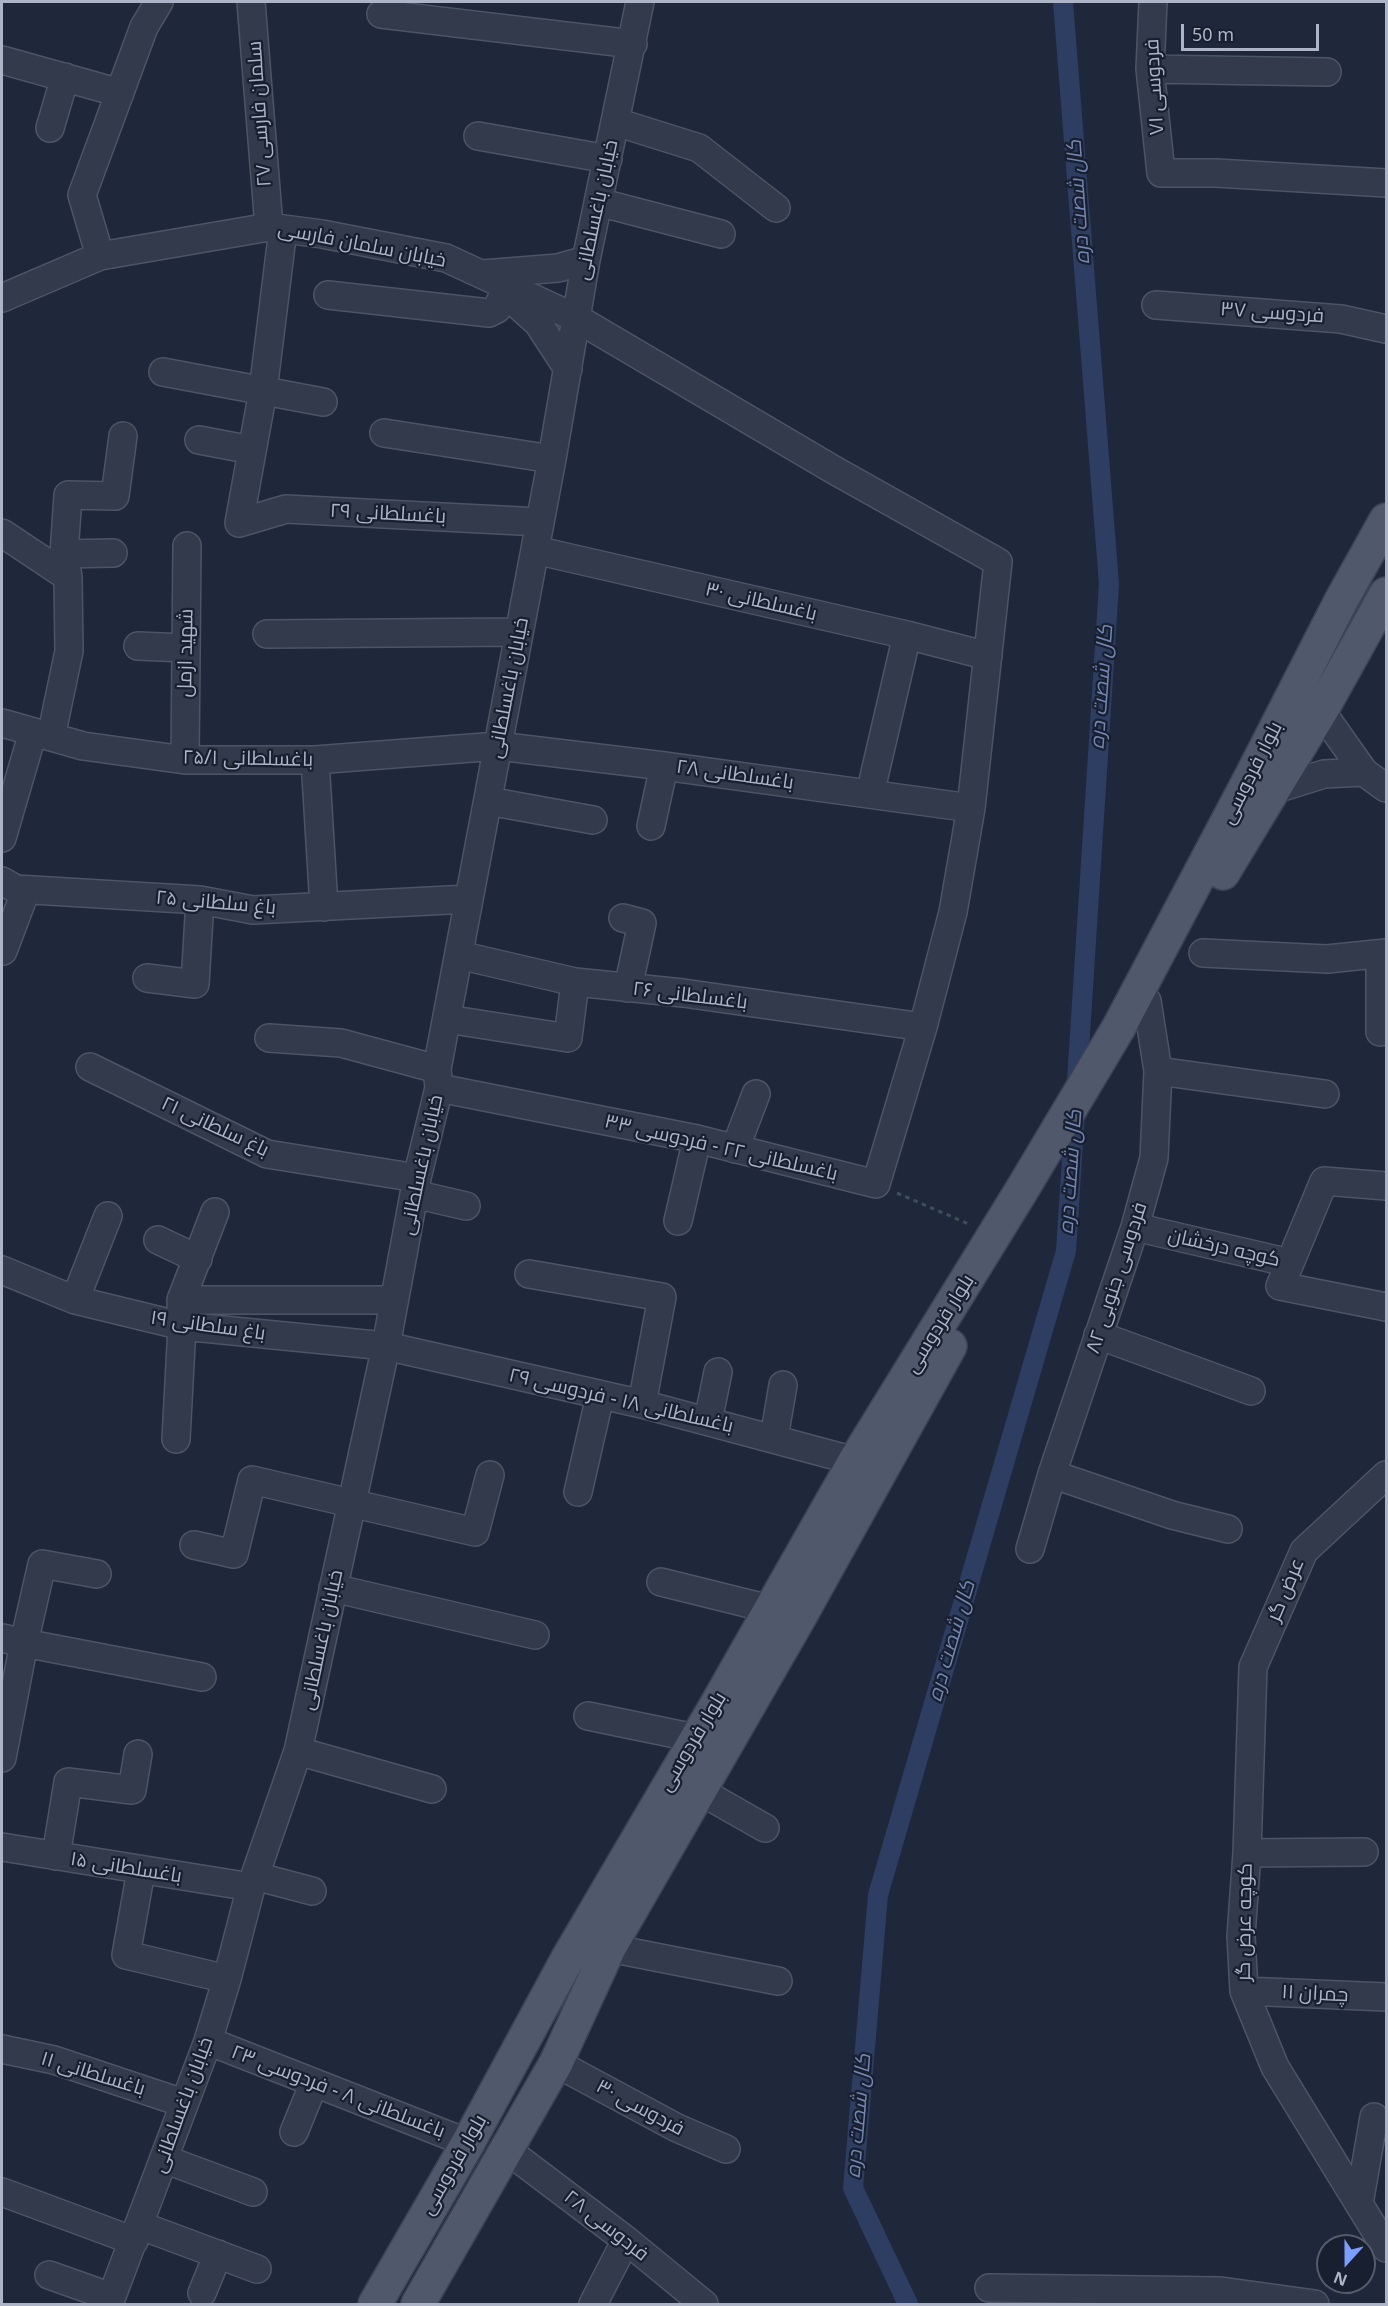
<!DOCTYPE html>
<meta charset="utf-8">
<style>
body{margin:0}
#map{position:relative;width:1388px;height:2306px;overflow:hidden;background:#1f273b;font-family:"Noto Sans",sans-serif}
canvas{display:block}
.frame{position:absolute;inset:0;border:3px solid #adb4c8;pointer-events:none}
.north{position:absolute;left:1316px;top:2234px;width:60px;height:60px;box-sizing:border-box;background:#181f2f;border:2px solid #545b6c;border-radius:50%;rotate:201deg;font-size:16px;font-weight:700;line-height:24px;text-align:center;color:#adb4c8}
.north::after{content:'';display:block;margin:auto;width:21px;height:27px;background:#7a9dff;clip-path:polygon(50% 0,100% 100%,50% 72%,0 100%)}
.scale{position:absolute;left:1181px;top:24px;width:138px;height:27px;box-sizing:border-box;border:3px solid #adb4c8;border-top:0;padding-left:8px;font-size:18px;line-height:21px;white-space:nowrap;color:#adb4c8;-webkit-text-stroke:4px #181f2f;paint-order:stroke}
</style>
<div id="map">
<canvas width="1388" height="2306"></canvas>
<div class="frame"></div>
<div class="north">N</div>
<div class="scale">50 m</div>
</div>
<script>
const c = document.querySelector('canvas').getContext('2d');
c.lineJoin = 'round';
function shape(rows) {
  const path = new Path2D();
  for (const r of rows) {
    path.moveTo(r[0], r[1]);
    for (let i = 2; i < r.length; i += 2) path.lineTo(r[i], r[i + 1]);
  }
  return path;
}
function stroke(path, color, width, dash) {
  c.strokeStyle = color;
  c.lineWidth = width;
  c.lineCap = dash ? 'butt' : 'round';
  c.setLineDash(dash || []);
  c.stroke(path);
}
function write(font, color, halo, rows, align = 'center') {
  c.font = font + ' "Noto Sans",Cairo,sans-serif';
  c.lineWidth = 4.5;
  c.setLineDash([]);
  c.textBaseline = 'middle';
  c.strokeStyle = halo;
  c.fillStyle = color;
  for (const [text, x, y, turn = 0] of rows) {
    c.save();
    c.translate(x, y);
    c.rotate((+turn || 0) * Math.PI / 180);
    c.textAlign = isNaN(turn) ? turn : align;
    if (halo) c.strokeText(text, 0, 0);
    c.fillText(text, 0, 0);
    c.restore();
  }
}
stroke(shape([
 [908,2304,853,2188,878,1895,1066,1251,1109,584,1063,2]
]), '#2e3e62', 20);
const minor = shape([
 [251,2,269,227],
 [1153,2,1150,69,1161,173,1216,173,1386,183],
 [381,14,633,44],
 [2,60,120,93],
 [1150,69,1327,72],
 [616,122,699,148,776,208],
 [50,128,65,77],
 [478,136,608,159],
 [598,202,721,234],
 [283,229,263,391,239,523,286,509,540,522],
 [100,256,82,195,144,27,159,2],
 [483,274,558,268,586,260],
 [328,295,489,313,497,309,504,293],
 [508,296,538,323,568,369],
 [2,298,100,256,269,227,322,234,446,258,576,318,834,470,998,562,971,808,953,912,923,1027,876,1184,697,1139,439,1088],
 [1156,305,1341,319,1386,329],
 [163,372,323,402],
 [384,433,552,459],
 [199,440,252,450],
 [2,533,68,577],
 [535,550,907,635,988,656],
 [64,554,113,553],
 [267,634,519,632],
 [138,646,186,648],
 [1321,711,1364,772,1386,788],
 [2,723,83,746,185,760,315,760,498,746,664,766,971,808],
 [51,737,69,651,68,577,64,554,68,495,115,496,123,436],
 [185,760,187,546],
 [315,760,324,907],
 [1273,790,1324,774,1364,772],
 [870,794,907,635],
 [488,801,593,820],
 [651,826,664,766],
 [2,838,33,732],
 [2,881,16,889,200,900,253,910,469,899],
 [623,918,642,923,628,988],
 [3,951,26,890],
 [1203,953,1327,959,1386,953],
 [459,955,575,982,683,993,923,1027],
 [147,978,195,984,200,900],
 [447,1019,568,1038,575,982],
 [1380,1032,1380,955],
 [269,1038,341,1043,437,1069],
 [90,1067,267,1154,417,1178],
 [1158,1071,1325,1094],
 [735,1149,756,1094],
 [414,1194,466,1206],
 [678,1221,697,1139],
 [1135,1227,1290,1263,1280,1286,1386,1307],
 [158,1240,198,1259],
 [1290,1263,1324,1181,1386,1186],
 [2,1270,75,1300,182,1326,386,1346,642,1404,855,1461],
 [529,1274,662,1297,642,1404],
 [75,1300,108,1216],
 [181,1300,394,1300],
 [1098,1335,1251,1391],
 [708,1421,718,1372],
 [774,1438,783,1385],
 [176,1439,182,1326,181,1300,215,1212],
 [1052,1474,1172,1515,1228,1529],
 [1386,1475,1304,1551,1253,1667,1247,1853,1241,1936,1244,1991,1275,2067,1386,2248],
 [578,1492,600,1396],
 [194,1545,234,1554,252,1480,475,1532,490,1475],
 [1030,1549,1052,1474,1135,1227,1154,1158,1158,1071,1147,1001],
 [97,1574,42,1564,24,1643,202,1677],
 [661,1582,770,1609],
 [333,1588,535,1635],
 [2,1638,24,1643,2,1758],
 [588,1716,695,1738],
 [298,1751,432,1789],
 [700,1791,765,1828],
 [2,1847,251,1887],
 [1247,1853,1364,1852],
 [56,1856,68,1782,132,1790,138,1754],
 [141,1871,126,1955,227,1979],
 [255,1876,312,1891],
 [609,1948,778,1981],
 [1244,1991,1386,1997],
 [208,2041,468,2143],
 [2,2049,54,2060,183,2103],
 [556,2063,677,2128,726,2149],
 [294,2132,314,2083],
 [507,2150,626,2240,704,2304],
 [164,2159,253,2192],
 [2,2192,134,2241],
 [1359,2204,1374,2117],
 [139,2225,257,2269],
 [49,2275,111,2297],
 [989,2288,1221,2291,1315,2304],
 [202,2293,218,2254],
 [109,2304,208,2041,227,1979,251,1887,298,1751,386,1346,417,1178,439,1088,437,1069,552,459,586,260,640,2],
 [593,2304,626,2240]
]);
const major = shape([
 [1223,873,1321,711,1386,594],
 [375,2304,468,2143,568,1958,714,1709,855,1461,1023,1188,1119,1027,1252,775,1342,599,1386,520],
 [418,2304,556,2063,609,1948,799,1618,950,1346]
]);
stroke(minor, '#4d5466', 30);
stroke(major, '#3c4355', 36);
stroke(shape([
 [897,1193,971,1225]
]), '#3b5156', 3, [4.5, 4.5]);
stroke(minor, '#323a4b', 27);
stroke(major, '#50586b', 33);
write('20px', '#adb4c8', '#181f2f', [
 ["فردوسی ۷۱",1155,87,-93],
 ["سلمان فارسی ۲۷",260,114,-94],
 ["خیابان باغسلطانی",597,210,-78],
 ["خیابان سلمان فارسی",362,245,11],
 ["فردوسی ۳۷",1272,313,4],
 ["باغسلطانی ۲۹",388,514,3],
 ["باغسلطانی ۳۰",761,602,13],
 ["شهید ازمل",186,653,-89],
 ["خیابان باغسلطانی",509,688,-79],
 ["باغسلطانی ۲۵/۱",248,759,1],
 ["بلوار فردوسی",1252,773,-63],
 ["باغسلطانی ۲۸",735,775,8],
 ["باغ سلطانی ۲۵",216,903,5],
 ["باغسلطانی ۲۶",690,996,7],
 ["باغ سلطانی ۲۱",215,1127,25],
 ["باغسلطانی ۲۲ - فردوسی ۳۳",721,1148,13],
 ["خیابان باغسلطانی",422,1165,-78],
 ["کوچه درخشان",1224,1248,13],
 ["فردوسی جنوبی ۸۲",1117,1278,-72],
 ["بلوار فردوسی",940,1324,-58],
 ["باغ سلطانی ۱۹",208,1326,8],
 ["باغسلطانی ۱۸ - فردوسی ۲۹",621,1401,13],
 ["عرض گر",1286,1590,-67],
 ["خیابان باغسلطانی",322,1640,-78],
 ["بلوار فردوسی",693,1742,-59],
 ["باغسلطانی ۱۵",126,1868,9],
 ["کوچه عرض گر",1245,1922,-89],
 ["چمران ۱۱",1315,1994,3],
 ["باغسلطانی ۱۱",93,2074,17],
 ["باغسلطانی ۸ - فردوسی ۲۳",338,2092,21],
 ["خیابان باغسلطانی",183,2105,-70],
 ["فردوسی ۳۰",640,2108,28],
 ["بلوار فردوسی",454,2165,-60],
 ["فردوسی ۲۸",606,2226,38]
]);
write('italic 21px', '#7286b3', '#181f2f', [
 ["کال شصت دره",1079,202,-94],
 ["کال شصت دره",1102,687,-86],
 ["کال شصت دره",1071,1172,-86],
 ["کال شصت دره",952,1641,-74],
 ["کال شصت دره",859,2116,-85]
]);
</script>
